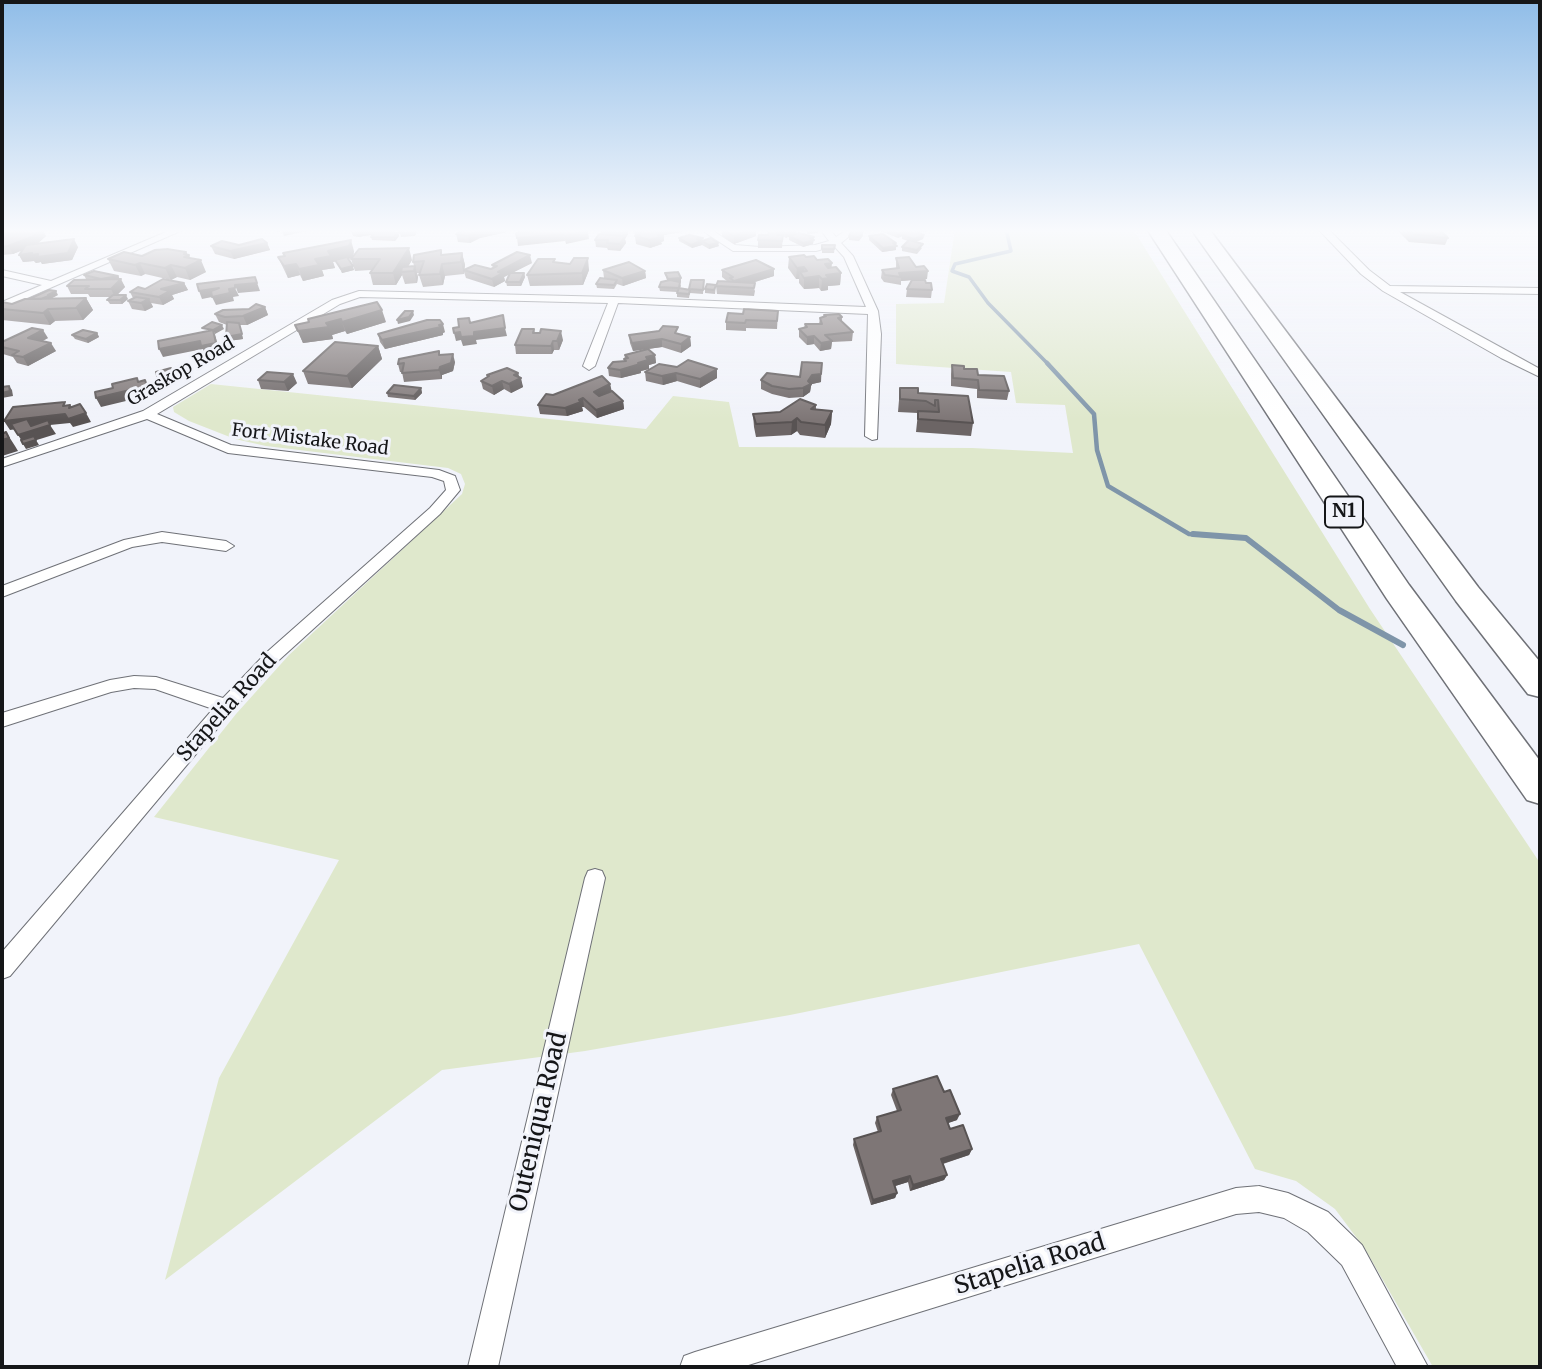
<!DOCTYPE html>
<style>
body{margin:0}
#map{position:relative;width:1542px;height:1369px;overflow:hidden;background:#f1f3fa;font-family:Merriweather,serif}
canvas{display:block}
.frame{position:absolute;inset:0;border:4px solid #151618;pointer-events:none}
</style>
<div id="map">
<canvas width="1542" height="1369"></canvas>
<div class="frame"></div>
</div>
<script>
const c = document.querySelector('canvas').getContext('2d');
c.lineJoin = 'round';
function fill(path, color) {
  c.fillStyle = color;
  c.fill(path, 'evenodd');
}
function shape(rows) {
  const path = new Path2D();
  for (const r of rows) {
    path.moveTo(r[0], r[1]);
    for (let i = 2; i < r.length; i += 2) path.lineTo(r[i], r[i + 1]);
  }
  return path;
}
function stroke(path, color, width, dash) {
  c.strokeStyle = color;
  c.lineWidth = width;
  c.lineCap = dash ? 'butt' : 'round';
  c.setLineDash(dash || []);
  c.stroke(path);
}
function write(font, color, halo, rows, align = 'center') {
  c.font = font + ' Merriweather,serif';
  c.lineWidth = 6;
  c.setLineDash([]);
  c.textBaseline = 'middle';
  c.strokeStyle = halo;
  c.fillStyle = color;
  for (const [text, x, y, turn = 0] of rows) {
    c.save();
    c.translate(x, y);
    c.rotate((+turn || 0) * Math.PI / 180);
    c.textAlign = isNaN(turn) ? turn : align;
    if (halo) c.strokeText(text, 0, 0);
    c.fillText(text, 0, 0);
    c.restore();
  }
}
fill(shape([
 [955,229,1133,229,1370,609,1540,863,1540,1367,1433,1367,1365,1249,1335,1209,1296,1181,1255,1169,1139,944,790,1015,585,1051,442,1070,165,1280,219,1078,339,860,154,817,236,714,289,655,462,494,465,484,461,474,448,468,266,446,235,439,189,421,174,412,173,407,211,384,646,429,673,396,729,402,739,447,972,448,1073,453,1065,405,1016,403,1011,372,896,364,896,304,944,303]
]), '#dfe8cc');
stroke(shape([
 [1006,229,1011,251,955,264,952,271,969,277,988,303,1049,365]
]), '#7f95a9', 3.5);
stroke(shape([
 [1047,363,1094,414,1097,450,1108,486,1189,534,1218,536]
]), '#7f95a9', 4.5);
stroke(shape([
 [1193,534,1246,538,1339,610,1403,645]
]), '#7f95a9', 6);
const street = shape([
 [173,229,185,229,2,309,2,302,42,285,2,276,2,270,51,281,173,229],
 [700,229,710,229,735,245,760,247,815,245,829,241,820,229,829,229,836,237,848,229,858,229,841,243,853,256,878,311,881,334,877,439,872,440,865,436,868,314,618,303,595,366,589,370,583,366,608,303,360,297,340,304,157,414,231,445,439,470,455,476,460,490,440,514,279,660,232,711,10,976,2,979,2,952,213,709,155,689,134,688,111,692,2,727,2,713,110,680,134,676,156,677,223,698,267,652,430,508,446,490,444,481,432,477,228,453,147,419,2,467,2,459,143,411,332,300,359,291,614,297,866,307,844,257,834,246,816,251,733,251,700,229],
 [1318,229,1328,229,1369,270,1390,286,1540,288,1540,294,1400,292,1540,369,1540,377,1501,358,1383,291,1361,274,1318,229],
 [162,532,226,541,234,546,226,551,162,542,132,547,2,597,2,586,124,540,162,532],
 [595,869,602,871,605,878,498,1367,468,1367,585,878,588,871,595,869],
 [1259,1186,1288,1193,1328,1212,1362,1245,1428,1367,1397,1367,1342,1265,1308,1232,1284,1218,1259,1212,1236,1214,742,1367,680,1367,684,1356,695,1352,1236,1188,1259,1186]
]);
const highway = shape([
 [1147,229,1165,229,1409,585,1540,761,1540,804,1527,800,1387,599,1147,229],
 [1191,229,1209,229,1478,587,1540,662,1540,697,1528,694,1456,601,1191,229]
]);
stroke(street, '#6f7177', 2);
stroke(highway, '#6f7177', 3);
fill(street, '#fff');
fill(highway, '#fff');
fill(shape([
 [2,229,29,229,46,236,37,244,78,247,72,260,42,264,41,262,36,263,34,261,23,262,19,255,22,250,13,254,2,255],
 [350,229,416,229,417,232,415,236,401,237,400,233,402,230,387,232,398,233,399,236,395,241,372,240,371,237,372,235,358,237,353,236],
 [457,229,506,229,507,232,480,238,470,243,458,242,456,234,459,233,457,232],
 [603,229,628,234,625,239,626,243,620,251,608,250,607,248,596,247,595,240,601,234,601,231],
 [637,229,682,229,682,232,664,235,664,241,661,242,662,244,650,248,636,244,635,236,636,235,635,235,634,231],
 [722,229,756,236,734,244,722,236],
 [769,229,797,229,797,232,789,236,814,237,813,244,803,247,789,240,789,236,786,238,783,236,782,248,758,248,758,240,768,235],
 [875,229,905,229,908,232,912,231,907,229,928,229,927,231,920,232,920,234,924,235,923,239,915,242,922,248,917,254,902,251,902,247,908,241,902,239,902,236,898,238],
 [1396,229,1439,229,1448,238,1445,245,1409,242],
 [863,232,863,236,859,241,849,240,849,236],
 [869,236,896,245,896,250,882,252,869,240],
 [679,238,703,241,719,246,709,249,702,245,702,242,702,245,692,248,679,241],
 [267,243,270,250,234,259,215,254,211,246],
 [822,245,835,245,834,253,822,253],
 [354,251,353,256,412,260,408,266,414,266,413,262,443,255,462,253,465,265,464,270,491,269,493,268,492,265,532,263,512,273,524,273,525,277,521,286,507,286,506,282,510,274,504,277,505,281,494,287,466,278,464,272,464,274,445,276,443,285,423,287,419,275,420,273,417,273,418,277,417,283,405,284,402,275,396,285,373,285,370,273,371,270,355,271,351,259,352,258,347,259,354,270,342,273,336,261,333,262,335,268,322,270,324,276,303,281,300,275,288,278,278,257],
 [186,252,190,258,206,272,190,280,177,277,171,280,145,274,141,276,114,271,108,259],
 [789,257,806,257,817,260,831,268,841,273,840,285,828,286,828,290,821,291,819,288,804,289,799,283,799,279,796,279,788,268],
 [896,258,927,279,914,280,926,283,932,290,931,298,906,297,907,289,911,280,901,281,901,285,884,282,881,278,882,270,896,269],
 [556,263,589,270,583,285,530,286,527,275],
 [774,269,774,276,752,283,755,291,754,296,717,294,716,286,728,282,722,277,722,270],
 [603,270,645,271,646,278,623,286,617,284,614,289,597,288,596,284,607,279,604,278],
 [665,273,681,278,681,282,679,282,681,286,680,288,689,289,704,280,703,294,690,293,689,298,677,297,677,292,660,291,659,287,667,280],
 [84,275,118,276,125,287,117,295,128,299,122,304,110,304,107,300,111,297,90,297,88,294,71,294,67,286,86,279],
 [184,283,188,290,172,295,174,299,163,305,151,303,153,307,145,311,132,309,128,301,133,298,130,292],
 [716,285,715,294,705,293,705,289],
 [58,295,52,298,86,298,93,310,83,320,55,321,50,325,2,320,2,302,12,304],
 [265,307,268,315,247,325,240,325,243,339,228,341,226,337,227,325,219,322,215,314],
 [778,311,777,329,746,328,746,331,726,330,726,322,743,314],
 [824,315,842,317,842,322,853,332,852,341,832,342,831,349,820,351,814,344,807,345,799,337,799,329,804,328,805,324,819,324,820,318,824,317],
 [308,319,386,322,347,334,345,331,332,335,333,339,303,343,295,325,309,322],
 [534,329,535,333,563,340,559,350,554,350,552,354,516,354,515,345],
 [445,332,443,333,443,335,385,349,380,342,378,334],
 [97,333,99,337,88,343,75,339,72,335],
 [679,334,690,337,691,346,681,353,662,347,648,349,655,355,656,363,649,365,649,369,641,371,641,373,621,378,609,376,608,368,624,361,625,355,646,349,633,351,630,343,629,335],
 [48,338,42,341,56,351,28,366,17,363,13,357,3,354,4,357,2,358,2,342],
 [378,346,382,359,352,388,308,384,303,371],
 [440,355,455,362,453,371,442,375,442,379,404,382,402,372,400,372,398,364],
 [822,363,821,382,812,384,811,386,810,392,803,397,789,398,772,394,761,389,761,380,800,377],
 [659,364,717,378,700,388,677,381,663,385,646,381,645,372],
 [952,365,964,369,1009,391,1007,400,977,398,977,389,951,386,951,374],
 [518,373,523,387,511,393,504,389,494,395,483,389,481,381,487,377,487,375],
 [258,380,297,383,288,391,261,389],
 [610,384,611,392,623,401,624,409,597,418,584,407,582,407,583,411,567,416,540,414,538,405,553,395],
 [421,388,422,393,415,400,388,397,387,393],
 [900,388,918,393,968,396,973,423,971,436,916,432,918,413,898,412],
 [816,405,816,409,832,411,831,424,825,438,800,435,797,431,791,435,756,437,754,427,753,414,780,412],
 [893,1089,957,1120,947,1123,950,1129,972,1149,969,1155,943,1164,947,1175,944,1180,910,1191,908,1182,895,1186,897,1193,895,1198,871,1205,853,1145,854,1139,878,1132,875,1123,877,1117,897,1111,891,1095]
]), '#6c6565');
fill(shape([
 [9,229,29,229,31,231,14,236],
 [42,229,46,236,36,245,13,254,8,246],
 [275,229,316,229,284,236,282,231,276,232],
 [361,229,405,229,358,237,355,230],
 [486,229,506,229,507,232,480,238,470,243,468,236,478,230],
 [626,229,628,229,628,234,625,239,626,243,620,251,620,244,624,237,623,233],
 [661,229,682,229,682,232,664,235,664,241,661,242,662,244,650,248,650,240,662,234],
 [756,229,756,236,734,244,734,236],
 [797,229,797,232,786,238,786,234],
 [819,229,818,233,807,234,807,230],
 [918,229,928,229,927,231,917,232],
 [908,230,908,234,902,235,902,236,898,238,898,234],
 [588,231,589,239,566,244,564,236],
 [398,233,399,236,395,241,394,237],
 [564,234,565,241,518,246,517,238],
 [924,235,923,239,913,243,914,239],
 [814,237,813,244,803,247,803,243,810,238],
 [703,238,702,245,692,248,691,245,697,239],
 [74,239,78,247,72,260,42,264,41,262,36,263,34,261,23,262,19,255],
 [351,240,354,251,353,258,333,262,335,268,322,270,324,276,303,281,299,269,328,251],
 [267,243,270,250,234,259,230,251],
 [718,243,719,246,709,249,709,245],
 [893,243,896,243,896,250,882,252,883,248],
 [409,248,412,260,405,272,401,272,402,275,396,285,393,273],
 [186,252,188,255,189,255,193,264,201,260,206,272,190,280,185,268,184,254],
 [462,253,465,265,464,274,461,262],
 [530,255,532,263,504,277,505,281,494,287,492,279,498,272],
 [588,258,589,270,583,285,582,273],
 [140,263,145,274,141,276,135,265],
 [832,263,831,274,841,273,840,285,828,286,828,290,821,291,822,279,825,264],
 [296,264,300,275,288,278,284,266],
 [442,264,445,276,443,285,440,274],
 [171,265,177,277,171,280,165,268],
 [353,266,354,270,342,273,341,269],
 [415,266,418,277,417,283,414,271],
 [804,267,804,277,800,272,799,279,796,279,797,268],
 [774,269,774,276,738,287,734,287,734,281],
 [645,271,646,278,623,286,622,278],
 [928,271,927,279,901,281,901,277,899,273],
 [524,273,525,277,521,286,520,282],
 [118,276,120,280,121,279,125,287,115,297,111,289,101,279],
 [819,276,819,288,804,289,804,278],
 [255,277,260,291,238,293,235,285],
 [681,278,681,282,668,283,668,279],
 [184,283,188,290,172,295,174,299,163,305,159,297,161,289],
 [219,288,229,289,235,288,239,296,233,297,234,301,216,305,212,297,202,299,199,291],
 [56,291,58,295,52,298,53,299,34,302],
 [126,295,128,299,122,304,120,300],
 [86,298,93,310,83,320,76,308],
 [149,299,153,307,145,311,141,303],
 [265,307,268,315,247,325,243,316],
 [48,309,55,321,50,325,43,313],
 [382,310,386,322,347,334,342,322],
 [413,311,414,315,410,321,398,324,397,320],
 [341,319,345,331,332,335,333,339,303,343,298,331],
 [239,323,243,339,228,341,226,337],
 [443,324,445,332,443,333,443,335,385,349,382,340],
 [222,325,224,329,215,334,213,330],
 [505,328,507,336,476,340,477,344,463,346,461,340,456,341,454,333,474,332],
 [43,330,48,338,33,346,28,338],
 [213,330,216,338,219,351,205,354,203,349,163,357,159,349],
 [561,331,563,340,559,350,557,341],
 [97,333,99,337,88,343,86,339],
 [814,336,814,344,807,345,807,337],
 [690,337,691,346,681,353,681,344],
 [662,339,662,347,633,351,632,343],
 [553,341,554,350,552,354,551,346],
 [832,341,831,349,820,351,821,343],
 [51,343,56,351,28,366,23,357],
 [378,346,382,359,352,388,347,376],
 [453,354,455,362,453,371,442,375,442,379,439,370,440,367],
 [655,355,656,363,649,365,649,369,641,371,641,373,621,378,620,370,638,363,646,357],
 [171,368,176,380,161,384,158,379],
 [717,369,717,378,700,388,700,379],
 [518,373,519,379,521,378,523,387,511,393,509,384,514,375],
 [676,373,677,381,663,385,662,376],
 [293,374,297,383,288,391,284,382],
 [821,374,821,382,812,384,811,386,810,392,803,397,803,388,808,381,812,375],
 [137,378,142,387,145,380,151,395,101,407,96,398],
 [502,381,504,389,494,395,492,386],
 [610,384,612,392,595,400,594,392],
 [9,386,12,390,13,396,2,398,2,393],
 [421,388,422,393,415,400,414,396],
 [583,398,584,407,582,407,583,411,567,416,565,408],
 [623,401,624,409,597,418,596,410],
 [70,405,76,413,86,413,91,422,73,427,70,423,50,425,56,434,24,444,18,435,32,427,10,430,4,421,69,408],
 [832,411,831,424,825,438,825,425],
 [797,418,797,431,791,435,792,422],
 [2,429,8,438,6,432,15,446,18,451,2,456],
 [36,440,39,445,26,449,23,444],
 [960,1114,957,1120,943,1125,946,1118],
 [972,1149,969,1155,938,1165,941,1159],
 [947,1175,944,1180,910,1191,913,1185],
 [910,1176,908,1182,892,1187,893,1181],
 [897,1193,895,1198,871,1205,873,1200]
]), '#585353');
const building = shape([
 [2,229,10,229,15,231,42,229,32,237,8,246,2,247,2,229],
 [402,229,416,229,414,232,400,233,402,229],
 [467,229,486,229,478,230,468,236,456,234,467,229],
 [544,229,587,229,588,231,564,236,564,234,517,238,516,233,544,230,544,229],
 [603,229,626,229,623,233,601,231,603,229],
 [637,229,651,229,657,230,656,232,647,229,639,232,634,231,637,229],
 [647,229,663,234,658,235,661,237,650,240,635,236,640,235,636,233,647,229],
 [722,229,755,229,734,236,722,229],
 [769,229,778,229,777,235,783,235,782,241,758,240,759,235,768,235,769,229],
 [778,229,796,229,786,234,778,230,778,229],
 [884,229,904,229,908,230,898,234,884,229],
 [1407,229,1439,229,1448,238,1413,234,1407,229],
 [914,230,920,232,918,233,924,235,914,239,902,235,914,230],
 [852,231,863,232,859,237,849,236,852,231],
 [375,232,398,233,394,237,371,237,375,232],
 [799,233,814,237,810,238,814,240,803,243,789,236,799,233],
 [599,234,625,236,620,244,607,243,608,240,595,240,599,234],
 [883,234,896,243,893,243,897,246,883,248,869,236,883,234],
 [689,235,703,238,697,239,701,241,691,245,679,238,689,235],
 [711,238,718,243,709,245,702,241,711,238],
 [74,239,68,253,37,257,38,254,31,255,32,253,19,255,26,245,74,239],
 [262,239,267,243,230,251,211,246,222,241,239,245,262,239],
 [351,240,349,246,328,251,331,256,315,259,319,265,299,269,296,264,284,266,278,257,285,256,283,253,351,240],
 [909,240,923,244,917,250,902,247,909,240],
 [822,245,835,245,834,249,822,249,822,245],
 [409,248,393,273,370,273,380,259,351,259,359,249,409,248],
 [167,249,186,252,184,254,189,255,184,257,201,260,185,268,171,265,165,268,140,263,135,265,108,259,124,252,142,256,155,250,167,249],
 [441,250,441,255,462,253,461,262,442,264,440,274,419,275,424,261,413,262,414,255,441,250],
 [517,252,530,255,498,272,503,273,492,279,464,270,475,265,491,269,497,266,492,265,517,252],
 [804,255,806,257,814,256,817,260,828,259,832,263,825,264,828,268,836,267,841,273,826,275,829,278,822,279,819,276,804,278,800,272,807,271,804,267,797,268,789,257,804,255],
 [347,257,353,266,341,269,335,260,347,257],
 [909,257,916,267,924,266,928,271,899,273,901,277,885,275,882,270,899,268,896,258,909,257],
 [574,258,588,258,582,273,527,275,538,259,555,259,553,262,570,264,574,258],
 [756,260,774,269,734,281,730,278,733,277,722,270,756,260],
 [629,262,645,271,622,278,603,270,629,262],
 [415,266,414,271,401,272,402,267,415,266],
 [94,271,118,276,101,279,84,275,94,271],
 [678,272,681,278,668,279,665,273,678,272],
 [510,273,524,273,520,282,506,282,510,273],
 [255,277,257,283,235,285,235,288,229,289,230,293,212,297,211,291,219,288,199,291,197,284,255,277],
 [600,278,617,280,614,285,596,284,600,278],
 [121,279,111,289,85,289,89,286,67,286,74,280,121,279],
 [163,279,184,283,161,289,170,291,159,297,130,292,138,287,145,289,163,279],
 [670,280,680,282,679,288,659,287,661,282,670,280],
 [691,280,704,280,703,290,689,289,691,280],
 [912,280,925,280,926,283,931,283,932,290,907,289,912,280],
 [718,281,755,283,754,288,716,286,718,281],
 [707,284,716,285,714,290,705,289,707,284],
 [679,288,690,290,689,294,677,293,679,288],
 [49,290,56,291,48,295,51,295,41,299,29,299,49,290],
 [113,295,126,295,120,300,107,300,113,295],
 [136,297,149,299,141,303,128,301,136,297],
 [86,298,76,308,48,309,43,313,2,309,2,302,12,304,25,299,86,298],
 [377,302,382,310,342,322,341,319,326,323,329,327,298,331,295,325,309,322,308,319,377,302],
 [256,304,265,307,243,316,225,317,215,314,223,310,249,309,256,304],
 [744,309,778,311,777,321,746,320,745,323,726,322,728,313,743,314,744,309],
 [405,311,413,311,409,317,397,320,405,311],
 [839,314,842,317,838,318,853,332,825,335,832,341,821,343,814,336,807,337,799,329,807,327,805,324,822,324,820,318,826,316,824,315,839,314],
 [503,315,505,328,474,332,474,336,461,337,460,332,454,333,453,328,459,327,458,319,469,318,470,323,503,315],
 [427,320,440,320,443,324,439,325,441,327,382,340,378,334,427,320],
 [212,322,222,325,213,330,202,328,212,322],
 [227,322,239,323,242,334,226,337,227,322],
 [663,326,678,327,675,333,690,337,681,344,662,339,632,343,629,335,659,331,663,326],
 [32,328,43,330,28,338,51,343,23,357,12,355,19,351,2,347,2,342,32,328],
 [522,329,534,329,533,333,540,333,541,329,561,331,557,341,553,341,551,346,515,345,522,329],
 [83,330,97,333,86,339,72,335,83,330],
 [213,330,216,343,201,346,200,341,159,349,158,341,213,330],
 [335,342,378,346,347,376,303,371,335,342],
 [648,349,655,355,646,357,648,360,638,363,640,364,620,370,608,368,613,362,626,361,624,359,628,358,625,355,648,349],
 [439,351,439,355,453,354,451,363,440,367,439,370,402,373,404,363,398,364,399,359,439,351],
 [688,360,717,369,700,379,676,373,662,376,645,372,659,364,677,367,688,360],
 [802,362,822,363,821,374,812,375,808,381,811,384,803,388,789,389,772,386,761,380,767,373,800,377,802,362],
 [952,365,964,366,964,369,977,369,978,375,1004,376,1009,391,979,390,978,380,953,378,952,365],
 [171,368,174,376,158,379,156,372,171,368],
 [507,368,518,373,514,375,521,378,509,384,502,381,492,386,481,381,489,376,487,375,507,368],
 [267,372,293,374,284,382,258,380,267,372],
 [602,376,610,384,594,392,599,396,612,391,623,401,596,410,583,398,579,400,581,402,565,408,538,405,546,394,553,395,602,376],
 [137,378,138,382,145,380,147,386,96,398,95,392,113,388,112,384,137,378],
 [394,385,421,388,414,396,387,393,394,385],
 [9,386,10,391,2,393,2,387,9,386],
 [900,388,918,388,918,393,968,396,973,423,918,419,918,411,939,412,938,400,935,400,935,406,926,401,900,399,900,388],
 [800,399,816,405,811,409,832,411,825,425,801,422,797,418,792,422,756,424,753,414,780,412,800,399],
 [65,402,63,406,70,405,69,408,80,404,86,413,68,419,65,414,4,421,13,407,65,402],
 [27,419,31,426,48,420,50,425,18,435,11,424,27,419],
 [2,432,2,434,6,432,9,438,2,440,2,432],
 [34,436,36,440,23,444,21,440,34,436],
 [937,1076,944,1092,950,1090,960,1114,946,1118,950,1129,963,1125,972,1149,941,1159,947,1175,913,1185,910,1176,893,1181,897,1193,873,1200,854,1139,881,1131,877,1117,901,1110,893,1089,937,1076]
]);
fill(building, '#7e7676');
stroke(building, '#585353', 2);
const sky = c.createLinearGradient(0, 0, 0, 420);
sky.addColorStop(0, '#90bde8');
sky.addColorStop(0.55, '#f9fafd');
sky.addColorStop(1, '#f9fafd00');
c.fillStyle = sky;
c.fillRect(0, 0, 1542, 420);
write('18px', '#151618', '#f1f3fa', [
 ["Graskop Road",181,372,-30],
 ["Fort Mistake Road",310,440,7]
]);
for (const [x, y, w] of [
 [1344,512,38]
]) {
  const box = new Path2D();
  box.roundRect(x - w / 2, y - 15.5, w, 31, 5);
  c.fillStyle = '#f1f3fa';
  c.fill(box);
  stroke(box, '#151618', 2);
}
write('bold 19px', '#151618', null, [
 ["N1",1344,512]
]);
write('21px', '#151618', '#f1f3fa', [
 ["Stapelia Road",227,708,-48]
]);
write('24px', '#151618', '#f1f3fa', [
 ["Outeniqua Road",539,1122,-77],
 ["Stapelia Road",1030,1265,-17]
]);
</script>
